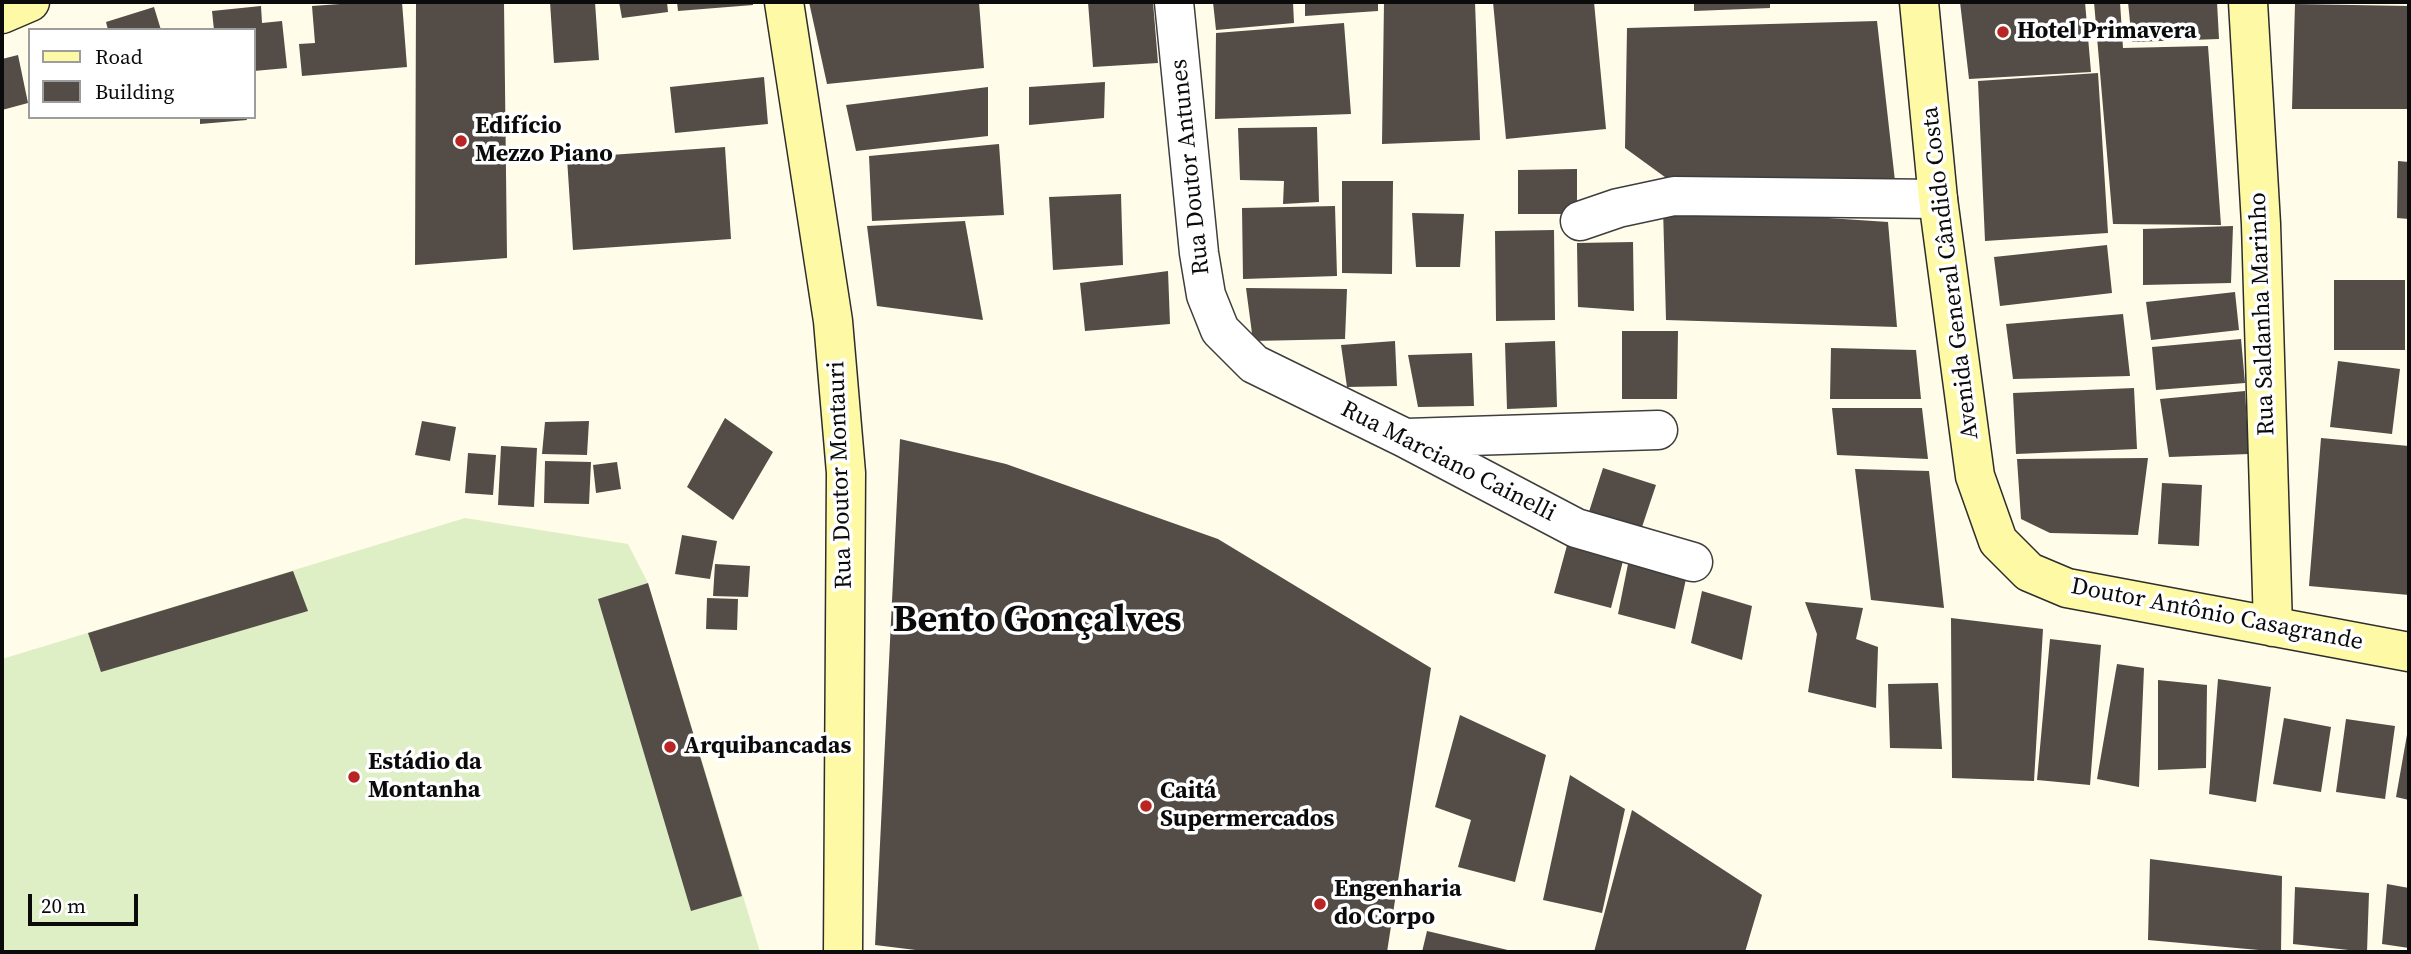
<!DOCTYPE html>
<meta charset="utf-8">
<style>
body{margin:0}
#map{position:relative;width:2411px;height:954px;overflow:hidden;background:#fffce9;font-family:"Source Serif 4",serif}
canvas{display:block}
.frame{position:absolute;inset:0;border:4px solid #0b0b0b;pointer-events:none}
.legend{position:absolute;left:28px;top:28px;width:228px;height:91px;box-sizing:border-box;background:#fff;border:2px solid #9d9d9d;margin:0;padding:9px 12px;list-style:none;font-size:21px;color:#0b0b0b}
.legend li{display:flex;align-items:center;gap:14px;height:35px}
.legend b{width:35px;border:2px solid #9d9d9d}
.scale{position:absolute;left:28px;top:894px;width:110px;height:32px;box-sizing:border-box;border:4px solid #0b0b0b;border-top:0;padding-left:9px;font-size:21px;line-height:24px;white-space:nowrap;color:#0b0b0b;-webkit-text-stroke:5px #fff;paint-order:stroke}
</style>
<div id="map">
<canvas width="2411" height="954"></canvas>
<div class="frame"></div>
<ul class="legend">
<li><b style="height:9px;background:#fef9a4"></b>Road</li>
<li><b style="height:19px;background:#534c47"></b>Building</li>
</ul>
<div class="scale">20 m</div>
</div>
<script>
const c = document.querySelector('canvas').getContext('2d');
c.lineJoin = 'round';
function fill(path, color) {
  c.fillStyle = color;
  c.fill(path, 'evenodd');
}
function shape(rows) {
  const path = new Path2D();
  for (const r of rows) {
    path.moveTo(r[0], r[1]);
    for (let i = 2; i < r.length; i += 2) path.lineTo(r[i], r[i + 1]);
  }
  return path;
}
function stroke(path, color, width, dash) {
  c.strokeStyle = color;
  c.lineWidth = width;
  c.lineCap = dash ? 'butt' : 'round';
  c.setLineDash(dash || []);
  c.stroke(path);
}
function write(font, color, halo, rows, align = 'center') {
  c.font = font + ' "Source Serif 4",serif';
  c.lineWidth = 7;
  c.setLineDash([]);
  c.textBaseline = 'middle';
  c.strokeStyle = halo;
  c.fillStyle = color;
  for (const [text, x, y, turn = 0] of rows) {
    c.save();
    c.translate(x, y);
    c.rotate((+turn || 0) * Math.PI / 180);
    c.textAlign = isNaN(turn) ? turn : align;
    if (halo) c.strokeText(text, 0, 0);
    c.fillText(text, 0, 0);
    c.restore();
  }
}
fill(shape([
 [465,518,628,544,648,583,760,952,2,952,2,659]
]), '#dfefc5');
fill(shape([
 [368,2,402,2,407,67,302,76,299,44,315,43,312,6],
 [416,2,504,2,507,258,415,265],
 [550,2,595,2,599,60,554,63],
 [619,2,667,2,668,12,622,18],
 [677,2,753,2,753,5,678,11],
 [809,2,979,2,984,68,827,84],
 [1088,2,1153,2,1158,63,1093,67],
 [1213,2,1293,2,1294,23,1216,30],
 [1305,2,1378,2,1378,11,1305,16],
 [1384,2,1475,2,1480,140,1382,144],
 [1493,2,1594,2,1606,129,1506,139],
 [1694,2,1770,2,1770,8,1694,11],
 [1960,2,2085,2,2091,72,1969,79],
 [2094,2,2120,2,2123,48,2208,46,2221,225,2113,224],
 [2128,2,2217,2,2219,39,2132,42],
 [2295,4,2409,6,2409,109,2292,109],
 [261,6,262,23,282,21,287,68,254,71,254,30,214,30,212,11],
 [154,7,161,30,108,30,106,22],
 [1877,21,1895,181,1669,180,1625,148,1627,28],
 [1344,23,1351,114,1215,119,1216,33],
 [18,55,28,103,2,110,2,59],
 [2098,73,2108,233,1985,241,1978,81],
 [764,77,768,124,675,133,670,87],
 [1105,82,1104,118,1029,125,1029,87],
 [988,87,988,136,856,151,846,105],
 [200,117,246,117,247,120,200,124],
 [1317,127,1319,202,1283,204,1284,181,1240,180,1238,128],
 [999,144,1004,215,872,221,869,156],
 [725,147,731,239,573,250,567,158],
 [2398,161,2409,162,2409,219,2397,218],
 [1577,169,1577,214,1518,214,1518,170],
 [1342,181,1393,181,1392,274,1342,273],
 [1121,194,1123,265,1053,270,1049,197],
 [1335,206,1337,276,1243,279,1242,208],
 [1663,207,1888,222,1897,327,1666,320],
 [1412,213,1464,214,1460,267,1416,267],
 [965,221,983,320,877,306,867,226],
 [2233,226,2231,283,2143,285,2143,229],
 [1554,230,1555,320,1496,321,1495,231],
 [1633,242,1634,311,1578,307,1577,243],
 [2107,245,2112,293,2000,306,1994,257],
 [1168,271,1170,324,1085,331,1080,283],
 [2334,280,2405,280,2405,350,2334,350],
 [1246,288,1347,289,1345,339,1253,341],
 [2235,292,2239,330,2151,340,2146,302],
 [2123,314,2130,376,2013,379,2006,324],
 [1622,331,1678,331,1677,399,1622,399],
 [2241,339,2245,383,2156,390,2152,347],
 [1395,341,1397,386,1347,387,1341,345],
 [1555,341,1557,407,1507,409,1505,343],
 [1831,348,1916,350,1921,399,1830,399],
 [1472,353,1474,406,1418,407,1408,355],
 [2338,361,2400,369,2392,434,2330,427],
 [2134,388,2137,449,2016,454,2013,393],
 [2245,391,2249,454,2169,457,2160,399],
 [1832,408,1922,408,1928,459,1837,455],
 [725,418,773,452,733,520,687,487],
 [422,421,456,427,450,461,415,455],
 [589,421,587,455,542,454,545,422],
 [2321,438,2409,446,2409,595,2309,586],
 [900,439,1006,464,1218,539,1431,668,1387,952,932,952,875,945],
 [501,446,537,448,534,507,498,505],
 [468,453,496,455,493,495,465,493],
 [2148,458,2138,535,2050,533,2021,519,2017,459],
 [545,461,591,462,589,504,544,503],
 [617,462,621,489,596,493,593,465],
 [1603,468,1656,485,1639,536,1587,518],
 [1855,469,1929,471,1944,608,1871,600],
 [2162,483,2202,485,2199,546,2158,544],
 [682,535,717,541,710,579,675,574],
 [1569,538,1625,553,1611,608,1554,593],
 [715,564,750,566,748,597,713,596],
 [1628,564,1686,579,1675,629,1618,614],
 [293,571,308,611,101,672,88,633],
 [648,583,742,896,691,911,598,599],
 [1702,591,1752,606,1742,660,1691,643],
 [707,598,738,599,737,630,706,629],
 [1805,602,1863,608,1856,639,1878,647,1876,708,1808,692,1817,634],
 [1951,618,2043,629,2034,781,1952,778],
 [2050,639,2101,645,2090,785,2037,780],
 [2117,664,2144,668,2139,787,2097,779],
 [2218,679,2271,687,2256,802,2209,794],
 [2158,680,2207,685,2206,768,2158,770],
 [1938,683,1942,749,1890,748,1888,684],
 [1460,715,1546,755,1515,882,1458,867,1471,820,1435,807],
 [2284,718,2331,727,2321,792,2273,784],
 [2346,719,2395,726,2385,799,2336,792],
 [2408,729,2409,730,2409,800,2396,797],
 [1570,775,1625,809,1602,913,1543,900],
 [1632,810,1762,895,1745,952,1594,952],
 [2150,859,2282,876,2281,952,2148,940],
 [2387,884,2409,888,2409,948,2382,944],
 [2295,887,2369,893,2367,952,2293,944],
 [1427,931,1512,951,1511,952,1422,952]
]), '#534c47');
const minor = shape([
 [1174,2,1199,253,1206,295,1220,330,1254,364,1405,438,1576,528,1693,562],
 [1580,221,1618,208,1674,196,1938,199],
 [1407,438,1658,430]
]);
const secondary = shape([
 [784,2,833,321,846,473,843,952],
 [1919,2,1938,199,1975,476,1998,541,2029,572,2067,588,2409,652],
 [2248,2,2261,224,2273,627],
 [2,14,30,2]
]);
stroke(minor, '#3e3e3e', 41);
stroke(secondary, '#2d2d2d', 41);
stroke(minor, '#fff', 38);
stroke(secondary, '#fef9a4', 38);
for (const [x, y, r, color] of [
 [2003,32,7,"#b92525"],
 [461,141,7,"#b92525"],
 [670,747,7,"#b92525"],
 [354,777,7,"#b92525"],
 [1146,806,7,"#b92525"],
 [1320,904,7,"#b92525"]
]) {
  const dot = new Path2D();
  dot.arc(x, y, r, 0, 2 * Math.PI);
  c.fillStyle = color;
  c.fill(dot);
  stroke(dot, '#fff', 2.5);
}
write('bold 24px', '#0b0b0b', '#fff', [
 ["Hotel Primavera",2017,32],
 ["Edifício",475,127],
 ["Mezzo Piano",475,155],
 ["Arquibancadas",684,747],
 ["Estádio da",368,763],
 ["Montanha",368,791],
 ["Caitá",1160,792],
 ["Supermercados",1160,820],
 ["Engenharia",1334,890],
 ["do Corpo",1334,918]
], 'left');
write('24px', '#0b0b0b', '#fff', [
 ["Rua Doutor Antunes",1191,167,-96],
 ["Avenida General Cândido Costa",1951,273,-97],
 ["Rua Saldanha Marinho",2263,314,-92],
 ["Rua Marciano Cainelli",1448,462,27],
 ["Rua Doutor Montauri",841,475,-92],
 ["Doutor Antônio Casagrande",2217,615,11]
]);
write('bold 38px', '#0b0b0b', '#fff', [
 ["Bento Gonçalves",1037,621]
]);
</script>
